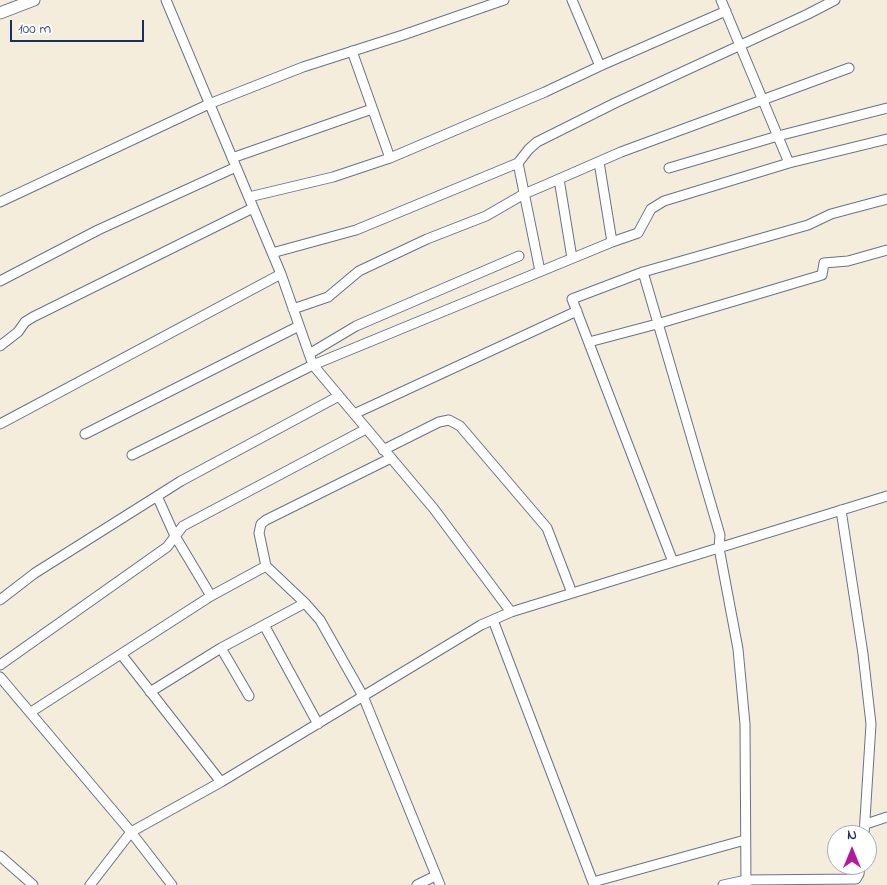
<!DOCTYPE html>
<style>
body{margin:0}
#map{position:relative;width:887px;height:885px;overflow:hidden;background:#f5eddb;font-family:"Indie Flower",sans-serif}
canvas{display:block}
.north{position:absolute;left:827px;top:825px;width:50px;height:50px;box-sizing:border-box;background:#fff;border:1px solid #a4acbf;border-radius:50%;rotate:0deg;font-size:14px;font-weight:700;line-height:20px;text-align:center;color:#1b2f5e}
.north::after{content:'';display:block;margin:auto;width:18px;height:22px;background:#b5179e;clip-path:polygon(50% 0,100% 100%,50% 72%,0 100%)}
.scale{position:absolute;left:10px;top:20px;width:134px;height:22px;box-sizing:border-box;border:2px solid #1b2f5e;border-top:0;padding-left:6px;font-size:15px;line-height:18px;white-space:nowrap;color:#1b2f5e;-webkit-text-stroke:4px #fff;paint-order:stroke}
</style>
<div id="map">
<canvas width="887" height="885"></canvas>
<div class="north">N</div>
<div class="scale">100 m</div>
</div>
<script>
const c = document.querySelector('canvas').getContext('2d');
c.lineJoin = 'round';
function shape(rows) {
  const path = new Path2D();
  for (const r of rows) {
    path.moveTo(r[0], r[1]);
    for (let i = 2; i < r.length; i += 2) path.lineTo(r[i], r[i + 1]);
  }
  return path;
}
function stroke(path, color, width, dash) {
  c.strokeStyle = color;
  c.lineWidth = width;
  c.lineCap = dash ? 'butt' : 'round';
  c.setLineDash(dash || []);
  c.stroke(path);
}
const minor = shape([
 [166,0,281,274,313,365,434,509,511,612],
 [572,0,600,66],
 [721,0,789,163],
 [352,51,390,158],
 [232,158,372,109],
 [599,162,612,242],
 [518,163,540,271],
 [669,168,778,136,887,108],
 [559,179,572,258],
 [249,197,333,177,390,158,545,92,600,66,726,11],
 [0,202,209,104,303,67,403,35,504,0],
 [272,253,356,230,518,163,529,149,537,142,615,103,808,14,835,0],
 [643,272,720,535,719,548,738,649,745,724,746,885],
 [0,281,98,230,236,167],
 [293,309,328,297,359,271,427,239,486,216,524,194,543,186,621,152,849,68],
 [589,342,657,324,822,275,824,263,848,261,887,250],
 [0,346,18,332,25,322,33,317,253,208],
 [309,354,356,326,519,256],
 [354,414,577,311],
 [0,424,281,274],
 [85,434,299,326],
 [383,450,439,422,449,420,460,426,547,528,572,593],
 [132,455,313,365,612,242,638,233,651,209,664,201,789,163,887,139],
 [391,458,266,520,261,524,259,533,266,566,305,603,320,620,363,696,440,885],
 [157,496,175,536,211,596],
 [841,510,863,654,871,724,864,835],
 [673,562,572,299,643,272,808,225,831,214,887,199],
 [0,600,35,573,181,481,339,396],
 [493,620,594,885],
 [264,625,318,724],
 [221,648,249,696],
 [121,654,221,782],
 [0,665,167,547,183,526,366,429],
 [0,677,131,832,172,885],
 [150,692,221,648,305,603],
 [31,712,211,596,266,566],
 [866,824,887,817],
 [0,856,33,885],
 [593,882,745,840],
 [90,885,131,832,221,782,481,625,511,612,887,496],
 [417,885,435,876],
 [723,885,746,880,856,879,859,874,860,865]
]);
const tertiary = shape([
 [0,13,34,0]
]);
stroke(minor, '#67728a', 11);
stroke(tertiary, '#67728a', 13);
stroke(minor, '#fff', 9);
stroke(tertiary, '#fff', 11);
</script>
